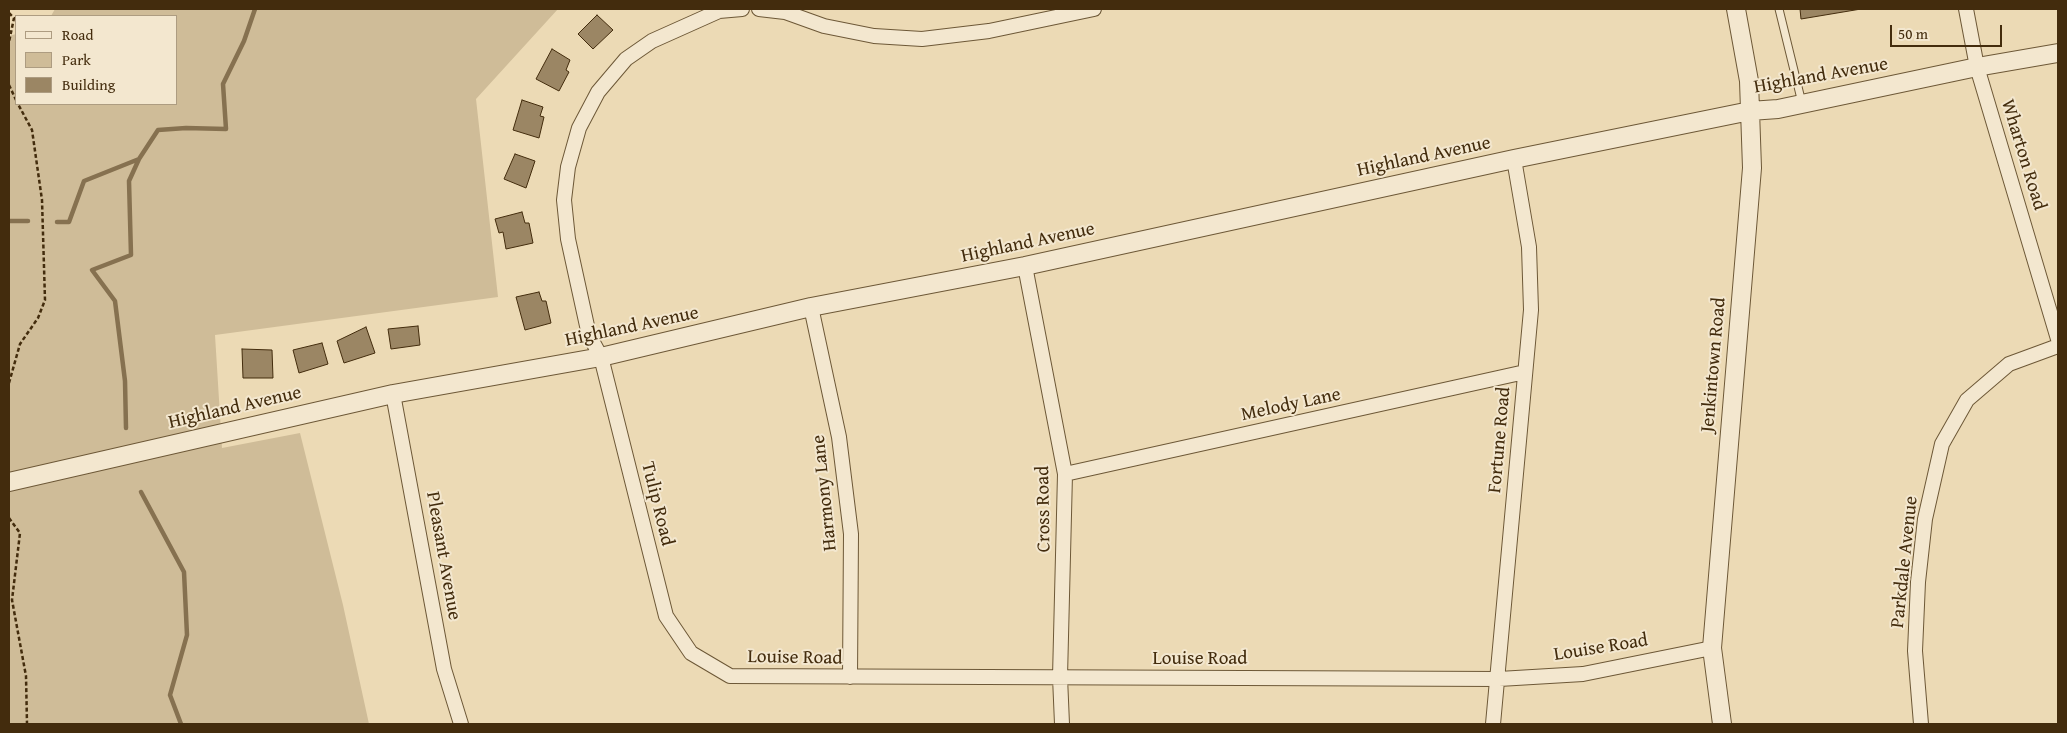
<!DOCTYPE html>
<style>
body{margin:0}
#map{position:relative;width:2067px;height:733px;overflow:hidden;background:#ecdab5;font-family:"Gentium Book Plus",serif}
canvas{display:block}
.frame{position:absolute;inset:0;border:10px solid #432c0d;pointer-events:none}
.legend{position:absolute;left:15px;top:15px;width:162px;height:90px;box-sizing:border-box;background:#f3e7cf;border:1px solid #ad9c81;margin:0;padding:6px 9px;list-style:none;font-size:15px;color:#432c0d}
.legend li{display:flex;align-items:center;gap:10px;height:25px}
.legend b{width:25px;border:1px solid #ad9c81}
.scale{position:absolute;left:1890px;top:25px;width:112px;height:22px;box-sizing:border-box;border:2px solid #432c0d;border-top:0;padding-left:6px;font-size:15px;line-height:18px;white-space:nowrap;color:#432c0d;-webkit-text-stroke:4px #f3e7cf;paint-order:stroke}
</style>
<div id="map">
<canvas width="2067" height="733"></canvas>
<div class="frame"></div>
<ul class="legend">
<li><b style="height:6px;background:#f3e7cf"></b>Road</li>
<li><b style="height:14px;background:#cfbc98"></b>Park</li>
<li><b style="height:14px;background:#9b8664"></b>Building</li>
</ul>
<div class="scale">50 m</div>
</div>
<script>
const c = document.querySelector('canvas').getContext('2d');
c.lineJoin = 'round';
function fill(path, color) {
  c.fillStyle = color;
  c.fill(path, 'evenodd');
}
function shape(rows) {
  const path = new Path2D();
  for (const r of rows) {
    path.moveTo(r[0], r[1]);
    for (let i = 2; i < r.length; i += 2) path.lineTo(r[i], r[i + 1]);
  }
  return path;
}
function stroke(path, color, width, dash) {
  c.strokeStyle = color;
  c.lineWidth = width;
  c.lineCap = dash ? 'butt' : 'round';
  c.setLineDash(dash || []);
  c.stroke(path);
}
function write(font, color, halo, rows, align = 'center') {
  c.font = font + ' "Gentium Book Plus",serif';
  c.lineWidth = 4;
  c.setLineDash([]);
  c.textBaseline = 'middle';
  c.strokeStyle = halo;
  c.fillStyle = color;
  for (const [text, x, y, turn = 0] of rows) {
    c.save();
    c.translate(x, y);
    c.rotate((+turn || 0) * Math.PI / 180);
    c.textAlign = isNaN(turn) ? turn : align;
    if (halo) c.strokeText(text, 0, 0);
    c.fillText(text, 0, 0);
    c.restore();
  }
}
fill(shape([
 [55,9,558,9,476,99,498,297,215,335,222,448,300,433,343,605,369,724,9,724,9,36,16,34,16,104,176,104,176,16,51,16]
]), '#cfbc98');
stroke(shape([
 [9,221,28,221],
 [57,222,69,222,84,181,139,159],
 [126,428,125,381,115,301,92,270,131,255,129,181,139,159,158,130,186,128,226,129,223,84,244,41,255,9],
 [141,492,184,572,187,635,170,695,181,724]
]), '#867150', 4.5);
const building = shape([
 [1800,9,1861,9,1801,19,1800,9],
 [597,15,613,30,593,49,578,34,597,15],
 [552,49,570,60,566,70,569,72,559,91,536,79,552,49],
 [522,100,543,107,540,116,544,117,539,138,513,130,522,100],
 [515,154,535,161,526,188,504,179,515,154],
 [522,212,525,223,529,223,533,243,506,249,503,232,499,233,495,219,522,212],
 [539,292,542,301,546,301,551,323,525,330,516,297,539,292],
 [418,326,420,345,391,349,388,329,418,326],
 [366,327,375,353,344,363,337,341,366,327],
 [322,343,328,364,299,373,293,350,322,343],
 [242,349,272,350,273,378,243,378,242,349]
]);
fill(building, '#9b8664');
stroke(building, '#432c0d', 1);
const service = shape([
 [1779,9,1802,103]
]);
const minor = shape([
 [742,9,719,11,652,41,626,59,598,92,579,128,568,167,564,200,568,239,589,335,601,357,666,616,691,653,730,676,1499,679,1583,674,1712,648],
 [759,9,785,12,824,26,874,36,922,39,989,31,1094,9],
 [1966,9,1977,67,2058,339],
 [1025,266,1065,474,1060,677,1062,724],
 [811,307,839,437,851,534,850,677],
 [393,394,444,669,461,724],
 [1065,474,1525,372],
 [1493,724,1531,310,1529,247,1514,159],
 [1921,724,1915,651,1918,582,1925,519,1942,444,1967,400,2009,364,2058,346]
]);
const tertiary = shape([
 [9,482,393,394,601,357,811,307,1025,266,1514,159,1750,111,1778,109,1977,67,2058,53],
 [1722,724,1712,648,1752,168,1749,81,1736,9]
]);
stroke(service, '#6d5837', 9);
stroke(minor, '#6d5837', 16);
stroke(tertiary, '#6d5837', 20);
stroke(shape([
 [9,13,14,18,9,42],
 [9,85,16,100],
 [9,383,20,344,38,318,45,300,42,200,32,130,18,104],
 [9,518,20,533,12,600,26,676,27,724]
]), '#432c0d', 2.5, [4, 2.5]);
stroke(service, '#f3e7cf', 7);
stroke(minor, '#f3e7cf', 14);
stroke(tertiary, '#f3e7cf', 18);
write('19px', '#432c0d', '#f3e7cf', [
 ["Highland Avenue",1821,76,-10],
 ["Wharton Road",2023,155,73],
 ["Highland Avenue",1424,157,-12],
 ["Highland Avenue",1028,243,-12],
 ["Highland Avenue",632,327,-12],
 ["Jenkintown Road",1714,365,-85],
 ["Melody Lane",1291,405,-12],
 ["Highland Avenue",235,408,-13],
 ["Fortune Road",1500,440,-85],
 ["Harmony Lane",825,493,-96],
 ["Tulip Road",657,504,76],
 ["Cross Road",1044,509,-91],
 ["Pleasant Avenue",443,556,80],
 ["Parkdale Avenue",1905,562,-84],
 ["Louise Road",1601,648,-9],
 ["Louise Road",795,658,1],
 ["Louise Road",1200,659]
]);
</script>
